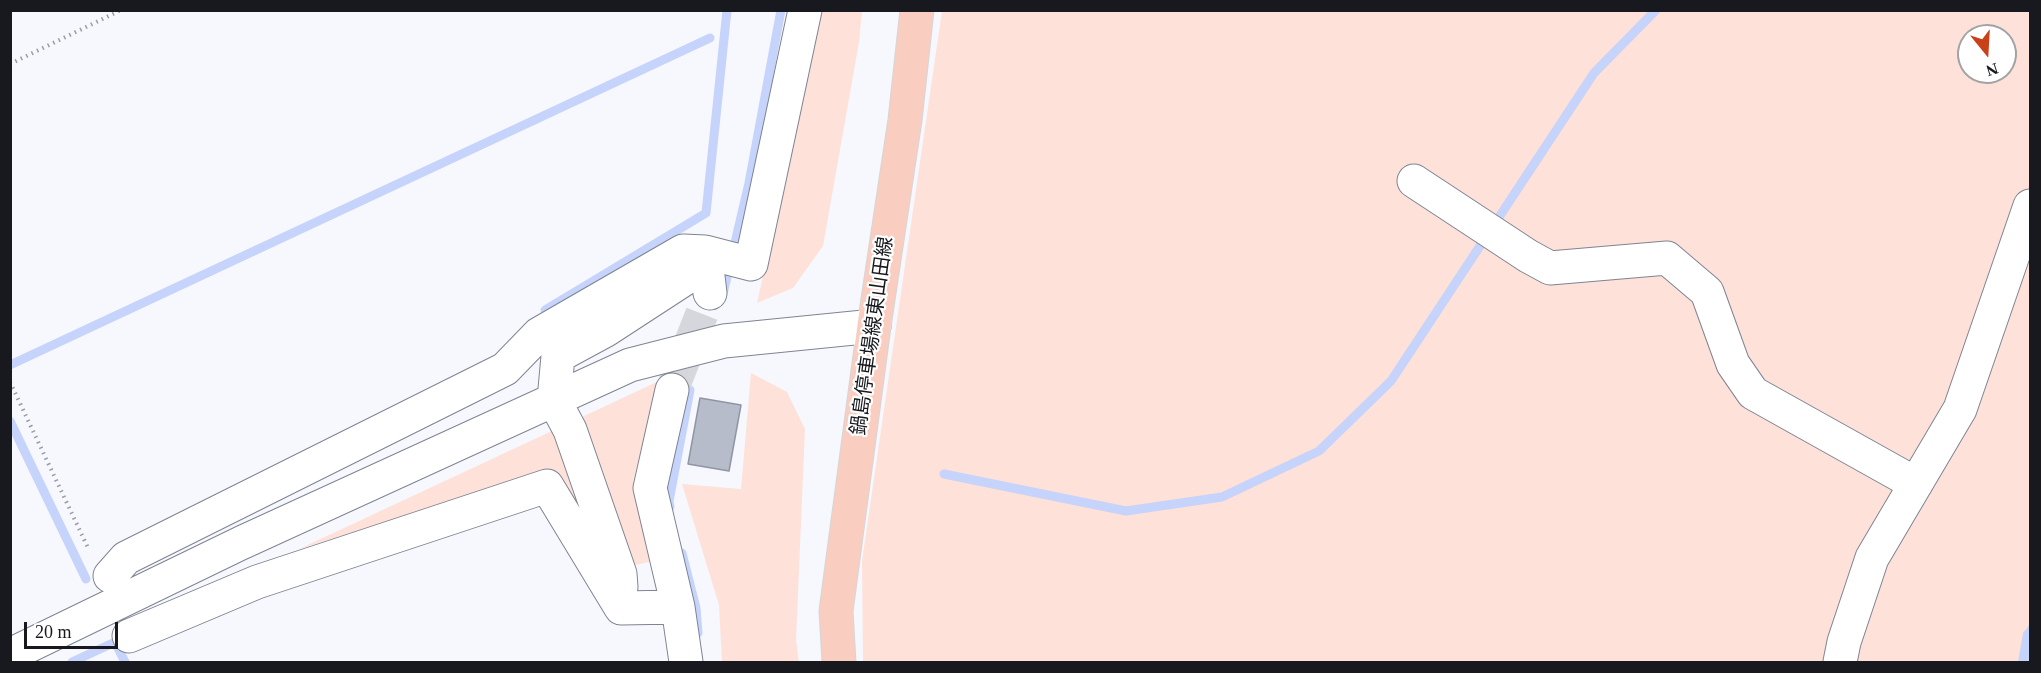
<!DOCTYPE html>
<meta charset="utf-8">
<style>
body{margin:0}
#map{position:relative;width:2041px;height:673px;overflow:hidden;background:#f6f8fe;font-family:"Times New Roman",serif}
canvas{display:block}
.frame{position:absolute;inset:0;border:12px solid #17191e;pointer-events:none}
.north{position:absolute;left:1957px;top:24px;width:60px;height:60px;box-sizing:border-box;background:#fff;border:2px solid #a2a3a5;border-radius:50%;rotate:162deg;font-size:16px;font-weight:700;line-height:24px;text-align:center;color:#17191e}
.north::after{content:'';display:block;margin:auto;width:21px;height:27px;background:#c94019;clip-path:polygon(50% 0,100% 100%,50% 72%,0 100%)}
.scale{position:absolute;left:24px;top:622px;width:94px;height:27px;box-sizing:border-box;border:3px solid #17191e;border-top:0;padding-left:8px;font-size:18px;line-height:21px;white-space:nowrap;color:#17191e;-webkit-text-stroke:4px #fff;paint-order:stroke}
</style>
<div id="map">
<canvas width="2041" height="673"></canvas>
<div class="frame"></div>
<div class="north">N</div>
<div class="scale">20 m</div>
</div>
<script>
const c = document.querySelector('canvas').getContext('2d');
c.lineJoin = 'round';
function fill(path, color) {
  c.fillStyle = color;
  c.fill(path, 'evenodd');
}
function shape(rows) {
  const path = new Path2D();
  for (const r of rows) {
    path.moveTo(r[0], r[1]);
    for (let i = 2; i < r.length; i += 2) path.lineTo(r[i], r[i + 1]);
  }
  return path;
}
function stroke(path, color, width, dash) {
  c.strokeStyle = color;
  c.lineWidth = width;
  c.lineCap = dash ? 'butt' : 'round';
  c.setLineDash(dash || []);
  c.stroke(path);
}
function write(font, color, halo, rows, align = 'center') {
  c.font = font + ' "Times New Roman","Noto Sans JP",serif';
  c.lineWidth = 4.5;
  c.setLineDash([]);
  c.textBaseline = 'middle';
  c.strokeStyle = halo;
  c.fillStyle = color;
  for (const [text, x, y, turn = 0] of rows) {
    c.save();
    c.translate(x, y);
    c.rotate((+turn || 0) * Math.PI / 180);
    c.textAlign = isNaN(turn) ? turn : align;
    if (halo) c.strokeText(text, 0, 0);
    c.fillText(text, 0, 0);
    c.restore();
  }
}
fill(shape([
 [822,11,862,11,859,42,823,246,793,288,757,303],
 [942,11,2030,11,2030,662,863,662,862,561],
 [1969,36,2005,36,2005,72,1969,72],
 [751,373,787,392,805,429,796,640,799,662,722,662,719,605,682,484,741,489],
 [659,381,633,481,653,561,614,570,545,472,299,549]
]), '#fee1d9');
fill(shape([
 [2030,624,2030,662,2018,662,2023,633]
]), '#c6d3fb');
stroke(shape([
 [723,294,749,183,781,10],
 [545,310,706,213,727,10],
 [10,365,710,38],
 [10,421,86,579],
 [944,474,1126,511,1222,497,1319,451,1391,381,1594,73,1656,10],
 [670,507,669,501,690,390],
 [682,553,696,608,698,633],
 [72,662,115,642,125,662]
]), '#c6d3fb', 9);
const building = shape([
 [700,398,741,405,729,471,688,464,700,398]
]);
fill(building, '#b7bccb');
stroke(building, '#9095a4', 1.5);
stroke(shape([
 [672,390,710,293]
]), '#d5d7dc', 33, [33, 16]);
const minor = shape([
 [1414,181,1528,256,1550,268,1667,258,1707,292,1733,364,1753,393,1916,484],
 [110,576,126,558,505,369,539,334,683,251,705,252,710,293],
 [621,587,620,574,570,430,554,400,558,356,606,330,692,274,705,252,751,264,805,10],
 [678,607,686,662],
 [129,636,257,582,547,486,621,608,678,607,650,488,672,390],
 [10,655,241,543,630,365,724,341,874,326],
 [1840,662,1844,642,1872,558,1960,409,2030,206]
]);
const major = shape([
 [839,662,836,611,874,326,905,120,917,10]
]);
stroke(minor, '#7f8493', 35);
stroke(major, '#d5d6d6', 35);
stroke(shape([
 [10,64,121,10],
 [10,382,89,550]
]), '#9a9ca2', 4, [1.5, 4.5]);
stroke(minor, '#fff', 33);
stroke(major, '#facdc1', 33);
write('20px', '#17191e', '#fff', [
 ["鍋島停車場線東山田線",873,336,-82]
]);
</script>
